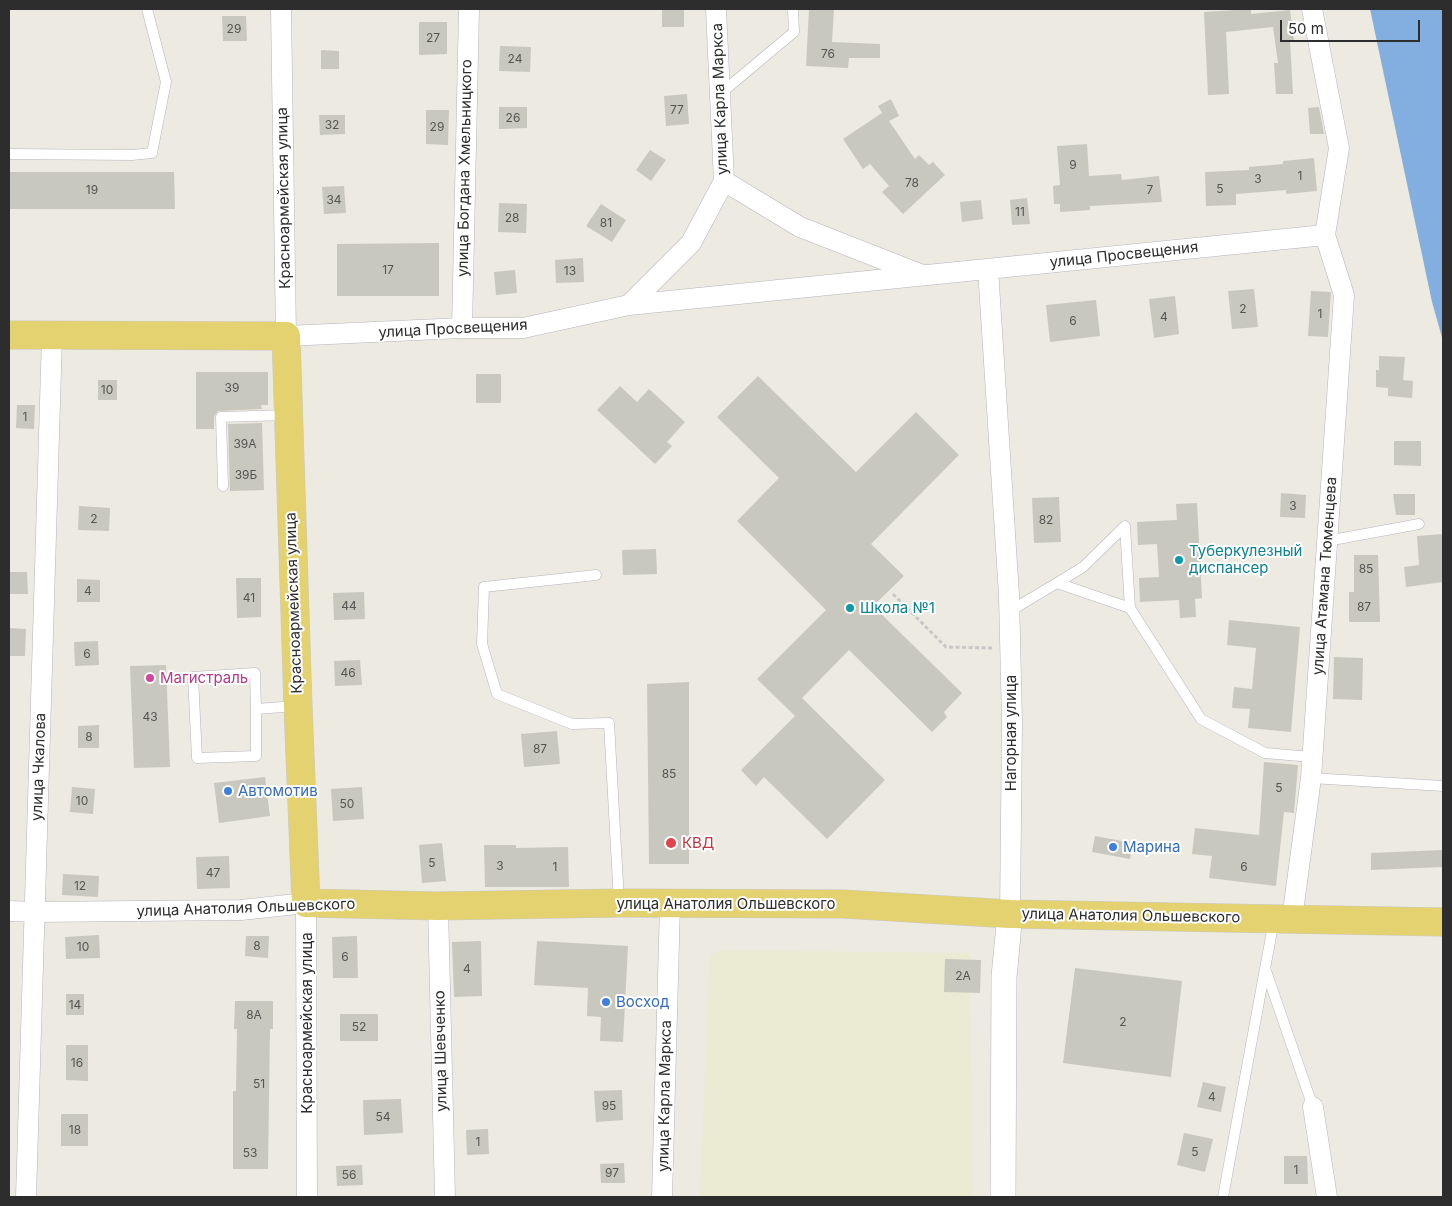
<!DOCTYPE html>
<meta charset="utf-8">
<style>
body{margin:0}
#map{position:relative;width:1452px;height:1206px;overflow:hidden;background:#eceae1;font-family:Inter,sans-serif}
canvas{display:block}
.frame{position:absolute;inset:0;border:10px solid #2d2d2d;pointer-events:none}
.scale{position:absolute;left:1280px;top:20px;width:140px;height:22px;box-sizing:border-box;border:2px solid #2d2d2d;border-top:0;padding-left:6px;font-size:15px;line-height:18px;white-space:nowrap;color:#2d2d2d;-webkit-text-stroke:4px #fff;paint-order:stroke}
</style>
<div id="map">
<canvas width="1452" height="1206"></canvas>
<div class="frame"></div>
<div class="scale">50 m</div>
</div>
<script>
const c = document.querySelector('canvas').getContext('2d');
c.lineJoin = 'round';
function fill(path, color) {
  c.fillStyle = color;
  c.fill(path, 'evenodd');
}
function shape(rows) {
  const path = new Path2D();
  for (const r of rows) {
    path.moveTo(r[0], r[1]);
    for (let i = 2; i < r.length; i += 2) path.lineTo(r[i], r[i + 1]);
  }
  return path;
}
function stroke(path, color, width, dash) {
  c.strokeStyle = color;
  c.lineWidth = width;
  c.lineCap = dash ? 'butt' : 'round';
  c.setLineDash(dash || []);
  c.stroke(path);
}
function write(font, color, halo, rows, align = 'center') {
  c.font = font + ' Inter,sans-serif';
  c.lineWidth = 4;
  c.setLineDash([]);
  c.textBaseline = 'middle';
  c.strokeStyle = halo;
  c.fillStyle = color;
  for (const [text, x, y, turn = 0] of rows) {
    c.save();
    c.translate(x, y);
    c.rotate((+turn || 0) * Math.PI / 180);
    c.textAlign = isNaN(turn) ? turn : align;
    if (halo) c.strokeText(text, 0, 0);
    c.fillText(text, 0, 0);
    c.restore();
  }
}
fill(shape([
 [721,950,969,953,973,1197,700,1197,710,955]
]), '#ebead3');
fill(shape([
 [1370,9,1443,9,1443,341,1432,302]
]), '#82afe0');
fill(shape([
 [662,9,684,9,684,27,662,27],
 [809,9,834,9,832,42,880,44,880,58,849,58,848,68,806,66],
 [1251,9,1251,14,1290,10,1294,40,1290,41,1293,94,1276,94,1274,63,1278,63,1273,27,1226,32,1229,94,1208,95,1204,12],
 [222,16,246,16,247,41,223,41],
 [419,22,447,22,447,54,419,55],
 [500,46,531,47,530,72,499,71],
 [321,50,339,51,339,69,321,69],
 [687,94,689,124,666,126,664,96],
 [891,99,899,116,889,121,915,159,919,155,929,165,933,162,945,175,903,214,882,192,889,186,870,164,863,169,843,139,882,113,878,106],
 [499,107,527,107,527,128,499,129],
 [1319,107,1324,134,1310,134,1308,108],
 [426,110,449,110,448,145,426,144],
 [319,115,345,115,345,134,320,135],
 [1087,144,1089,176,1121,174,1122,180,1159,176,1162,202,1090,206,1090,210,1060,212,1060,204,1054,204,1053,186,1060,185,1057,146],
 [650,150,666,160,651,181,636,170],
 [1314,158,1317,191,1286,194,1286,190,1236,194,1236,205,1206,206,1205,172,1249,170,1249,167,1283,164,1283,161],
 [9,172,174,172,175,209,9,209],
 [344,186,346,213,324,214,322,187],
 [1027,198,1030,224,1012,225,1010,200],
 [981,200,983,219,962,222,960,202],
 [499,203,527,204,526,233,498,232],
 [601,204,626,220,612,242,586,226],
 [439,243,439,296,337,296,337,244],
 [583,258,584,282,556,283,555,260],
 [515,270,517,293,496,295,494,272],
 [1254,289,1258,327,1232,329,1228,291],
 [1311,291,1331,292,1328,337,1308,336],
 [1175,296,1179,334,1154,338,1149,299],
 [1096,300,1100,336,1050,342,1046,305],
 [1379,356,1405,357,1403,380,1413,381,1412,398,1388,396,1388,388,1376,387,1376,370,1379,370],
 [196,372,268,372,268,405,261,405,262,409,218,411,214,417,214,429,196,429],
 [476,374,501,374,501,403,476,403],
 [758,376,856,472,916,412,959,455,871,544,904,576,873,606,962,693,944,712,947,717,932,732,849,650,802,698,885,780,827,839,764,777,756,786,741,770,795,716,757,679,826,610,737,521,779,478,717,417],
 [98,380,117,380,117,400,98,400],
 [620,386,637,402,649,389,685,422,667,442,672,446,655,464,597,410],
 [17,405,35,405,34,429,16,428],
 [262,423,264,490,230,491,228,424],
 [1394,441,1421,441,1421,466,1394,465],
 [1281,493,1306,495,1305,518,1280,517],
 [1393,494,1415,494,1415,515,1396,515],
 [1059,497,1061,542,1034,543,1032,498],
 [1197,503,1202,598,1195,599,1196,617,1180,618,1179,600,1140,602,1139,578,1159,577,1157,544,1138,545,1137,522,1177,520,1176,504],
 [79,506,110,508,109,531,78,530],
 [1443,534,1443,582,1406,587,1404,567,1419,565,1417,536],
 [656,549,657,574,623,575,622,550],
 [1354,555,1378,555,1380,622,1349,622,1349,592,1354,592],
 [9,572,27,572,28,594,9,594],
 [236,578,261,578,261,617,237,618],
 [77,579,100,580,100,602,77,602],
 [364,592,365,619,334,620,333,593],
 [1229,620,1300,627,1291,732,1248,728,1250,709,1232,708,1234,687,1252,689,1256,648,1227,645],
 [9,628,26,629,25,656,9,656],
 [98,641,99,665,75,666,74,642],
 [1334,657,1363,658,1362,700,1333,699],
 [360,660,362,685,335,686,334,661],
 [166,665,170,767,134,768,130,666],
 [689,682,689,864,649,864,647,684],
 [99,725,99,748,78,748,78,726],
 [557,731,560,764,524,767,521,734],
 [1264,762,1298,765,1294,813,1284,812,1276,886,1209,878,1212,856,1192,854,1195,828,1259,835],
 [265,777,270,816,219,823,214,783],
 [72,787,95,789,93,814,70,812],
 [362,787,364,819,333,821,331,789],
 [1095,836,1133,843,1130,859,1092,852],
 [442,843,446,881,422,883,419,845],
 [484,845,516,845,516,848,568,847,569,887,485,887],
 [1442,850,1443,867,1371,870,1371,853],
 [229,856,230,888,197,889,196,857],
 [63,874,99,876,98,897,62,895],
 [99,935,100,958,66,959,65,937],
 [246,936,269,936,268,958,245,956],
 [357,936,358,978,333,978,332,937],
 [481,941,482,996,454,997,452,942],
 [537,941,628,946,623,1042,600,1041,601,1017,587,1016,588,988,534,985],
 [945,959,981,960,980,993,944,992],
 [1075,968,1182,981,1171,1077,1063,1063],
 [66,994,84,994,84,1015,66,1015],
 [235,1001,273,1001,273,1029,270,1029,268,1169,233,1169,233,1091,236,1091,237,1029,234,1029],
 [340,1014,378,1014,378,1041,340,1041],
 [66,1045,88,1045,88,1081,66,1080],
 [1203,1082,1226,1087,1221,1112,1197,1107],
 [622,1090,623,1120,596,1122,594,1091],
 [401,1099,403,1133,364,1135,363,1100],
 [61,1114,88,1114,88,1146,61,1146],
 [488,1129,489,1154,467,1155,466,1130],
 [1184,1133,1213,1139,1205,1172,1177,1165],
 [1284,1156,1307,1156,1308,1184,1284,1184],
 [624,1163,625,1183,601,1183,600,1164],
 [362,1165,363,1185,337,1186,336,1166]
]), '#c9c8bf');
const service = shape([
 [720,94,794,32,793,9],
 [9,154,132,155,152,153,166,82,147,9],
 [223,486,221,417,288,415],
 [1327,541,1419,524],
 [596,575,484,587,482,644,497,694,572,724,609,723,619,902],
 [1130,608,1201,719,1265,753,1312,757],
 [1010,611,1057,583,1083,567,1125,526,1130,608,1057,583],
 [256,709,256,756,197,758,193,677,255,673,256,709,297,706],
 [1311,778,1443,786],
 [1265,968,1313,1107],
 [1223,1197,1274,920]
]);
const minor = shape([
 [281,9,286,336,462,328,523,328,629,305,1325,235],
 [724,181,800,227,920,274],
 [988,269,1009,595,1012,722,1010,914],
 [629,305,691,243,724,181,716,9],
 [462,328,469,9],
 [438,906,445,1197],
 [9,911,35,912,241,910,306,903,307,1197],
 [1292,919,1311,778,1344,295,1325,235,1339,148,1312,9],
 [1313,1107,1327,1197],
 [26,1197,52,336],
 [662,1197,670,904]
]);
const tertiary = shape([
 [1003,1197,1004,977,1010,914]
]);
const trunk = shape([
 [9,335,286,336,298,706,306,903,438,906,619,903,843,904,1010,914,1443,922]
]);
stroke(service, '#b5b4bf', 11);
stroke(minor, '#b5b4bf', 21);
stroke(tertiary, '#b5b4bf', 26);
stroke(trunk, '#c8c8c8', 29);
stroke(shape([
 [893,594,946,647,992,648]
]), '#c8c8c8', 3, [4, 2.5]);
stroke(service, '#fff', 10);
stroke(minor, '#fff', 20);
stroke(tertiary, '#fff', 25);
stroke(trunk, '#e4d270', 28);
for (const [x, y, r, color] of [
 [1179,560,5,"#0f9aa8"],
 [850,608,5,"#0f9aa8"],
 [150,678,5,"#d1479c"],
 [228,791,5,"#3f7fe0"],
 [671,843,6,"#e0444e"],
 [1113,847,5,"#3f7fe0"],
 [606,1002,5,"#3f7fe0"]
]) {
  const dot = new Path2D();
  dot.arc(x, y, r, 0, 2 * Math.PI);
  c.fillStyle = color;
  c.fill(dot);
  stroke(dot, '#fff', 2);
}
write('12px', '#545452', null, [
 ["29",234,29],
 ["27",433,38],
 ["76",828,54],
 ["24",515,59],
 ["77",677,110],
 ["26",513,118],
 ["32",332,125],
 ["29",437,127],
 ["9",1073,165],
 ["1",1300,176],
 ["3",1258,179],
 ["78",912,183],
 ["5",1220,189],
 ["19",92,190],
 ["7",1150,190],
 ["34",334,200],
 ["11",1020,212],
 ["28",512,218],
 ["81",606,223],
 ["17",388,270],
 ["13",570,271],
 ["2",1243,309],
 ["1",1320,314],
 ["4",1164,317],
 ["6",1073,321],
 ["39",232,388],
 ["10",107,390],
 ["1",25,417],
 ["39А",245,444],
 ["39Б",246,475],
 ["3",1293,506],
 ["2",94,519],
 ["82",1046,520],
 ["85",1366,569],
 ["4",88,591],
 ["41",249,598],
 ["44",349,606],
 ["87",1364,607],
 ["6",87,654],
 ["46",348,673],
 ["43",150,717],
 ["8",89,737],
 ["87",540,749],
 ["85",669,774],
 ["5",1279,788],
 ["10",82,801],
 ["50",347,804],
 ["5",432,863],
 ["3",500,866],
 ["1",555,867],
 ["6",1244,867],
 ["47",213,873],
 ["12",80,886],
 ["8",257,946],
 ["10",83,947],
 ["6",345,957],
 ["4",467,969],
 ["2А",963,976],
 ["14",75,1005],
 ["8А",254,1015],
 ["2",1123,1022],
 ["52",359,1027],
 ["16",77,1063],
 ["51",259,1084],
 ["4",1212,1097],
 ["95",609,1106],
 ["54",383,1117],
 ["18",75,1130],
 ["1",478,1142],
 ["5",1195,1152],
 ["53",250,1153],
 ["1",1296,1170],
 ["97",612,1173],
 ["56",349,1175]
]);
write('15px', '#2d2d2d', '#fff', [
 ["улица Карла Маркса",720,99,-92],
 ["улица Богдана Хмельницкого",465,168,-89],
 ["Красноармейская улица",284,198,-91],
 ["улица Просвещения",1124,255,-6],
 ["улица Просвещения",453,329,-3],
 ["улица Атамана Тюменцева",1325,576,-86],
 ["Красноармейская улица",294,603,-92],
 ["Нагорная улица",1011,733,-90],
 ["улица Чкалова",39,767,-88],
 ["улица Анатолия Ольшевского",726,904],
 ["улица Анатолия Ольшевского",246,908,-2],
 ["улица Анатолия Ольшевского",1131,916,1],
 ["Красноармейская улица",307,1023,-90],
 ["улица Шевченко",441,1051,-91],
 ["улица Карла Маркса",665,1096,-89]
]);
write('15px', '#0d838f', '#fff', [
 ["Туберкулезный",1189,551],
 ["диспансер",1189,568],
 ["Школа №1",860,608]
], 'left');
write('15px', '#b23c85', '#fff', [
 ["Магистраль",160,678]
], 'left');
write('15px', '#366cbe', '#fff', [
 ["Автомотив",238,791],
 ["Марина",1123,847],
 ["Восход",616,1002]
], 'left');
write('15px', '#be3a42', '#fff', [
 ["КВД",682,843]
], 'left');
</script>
